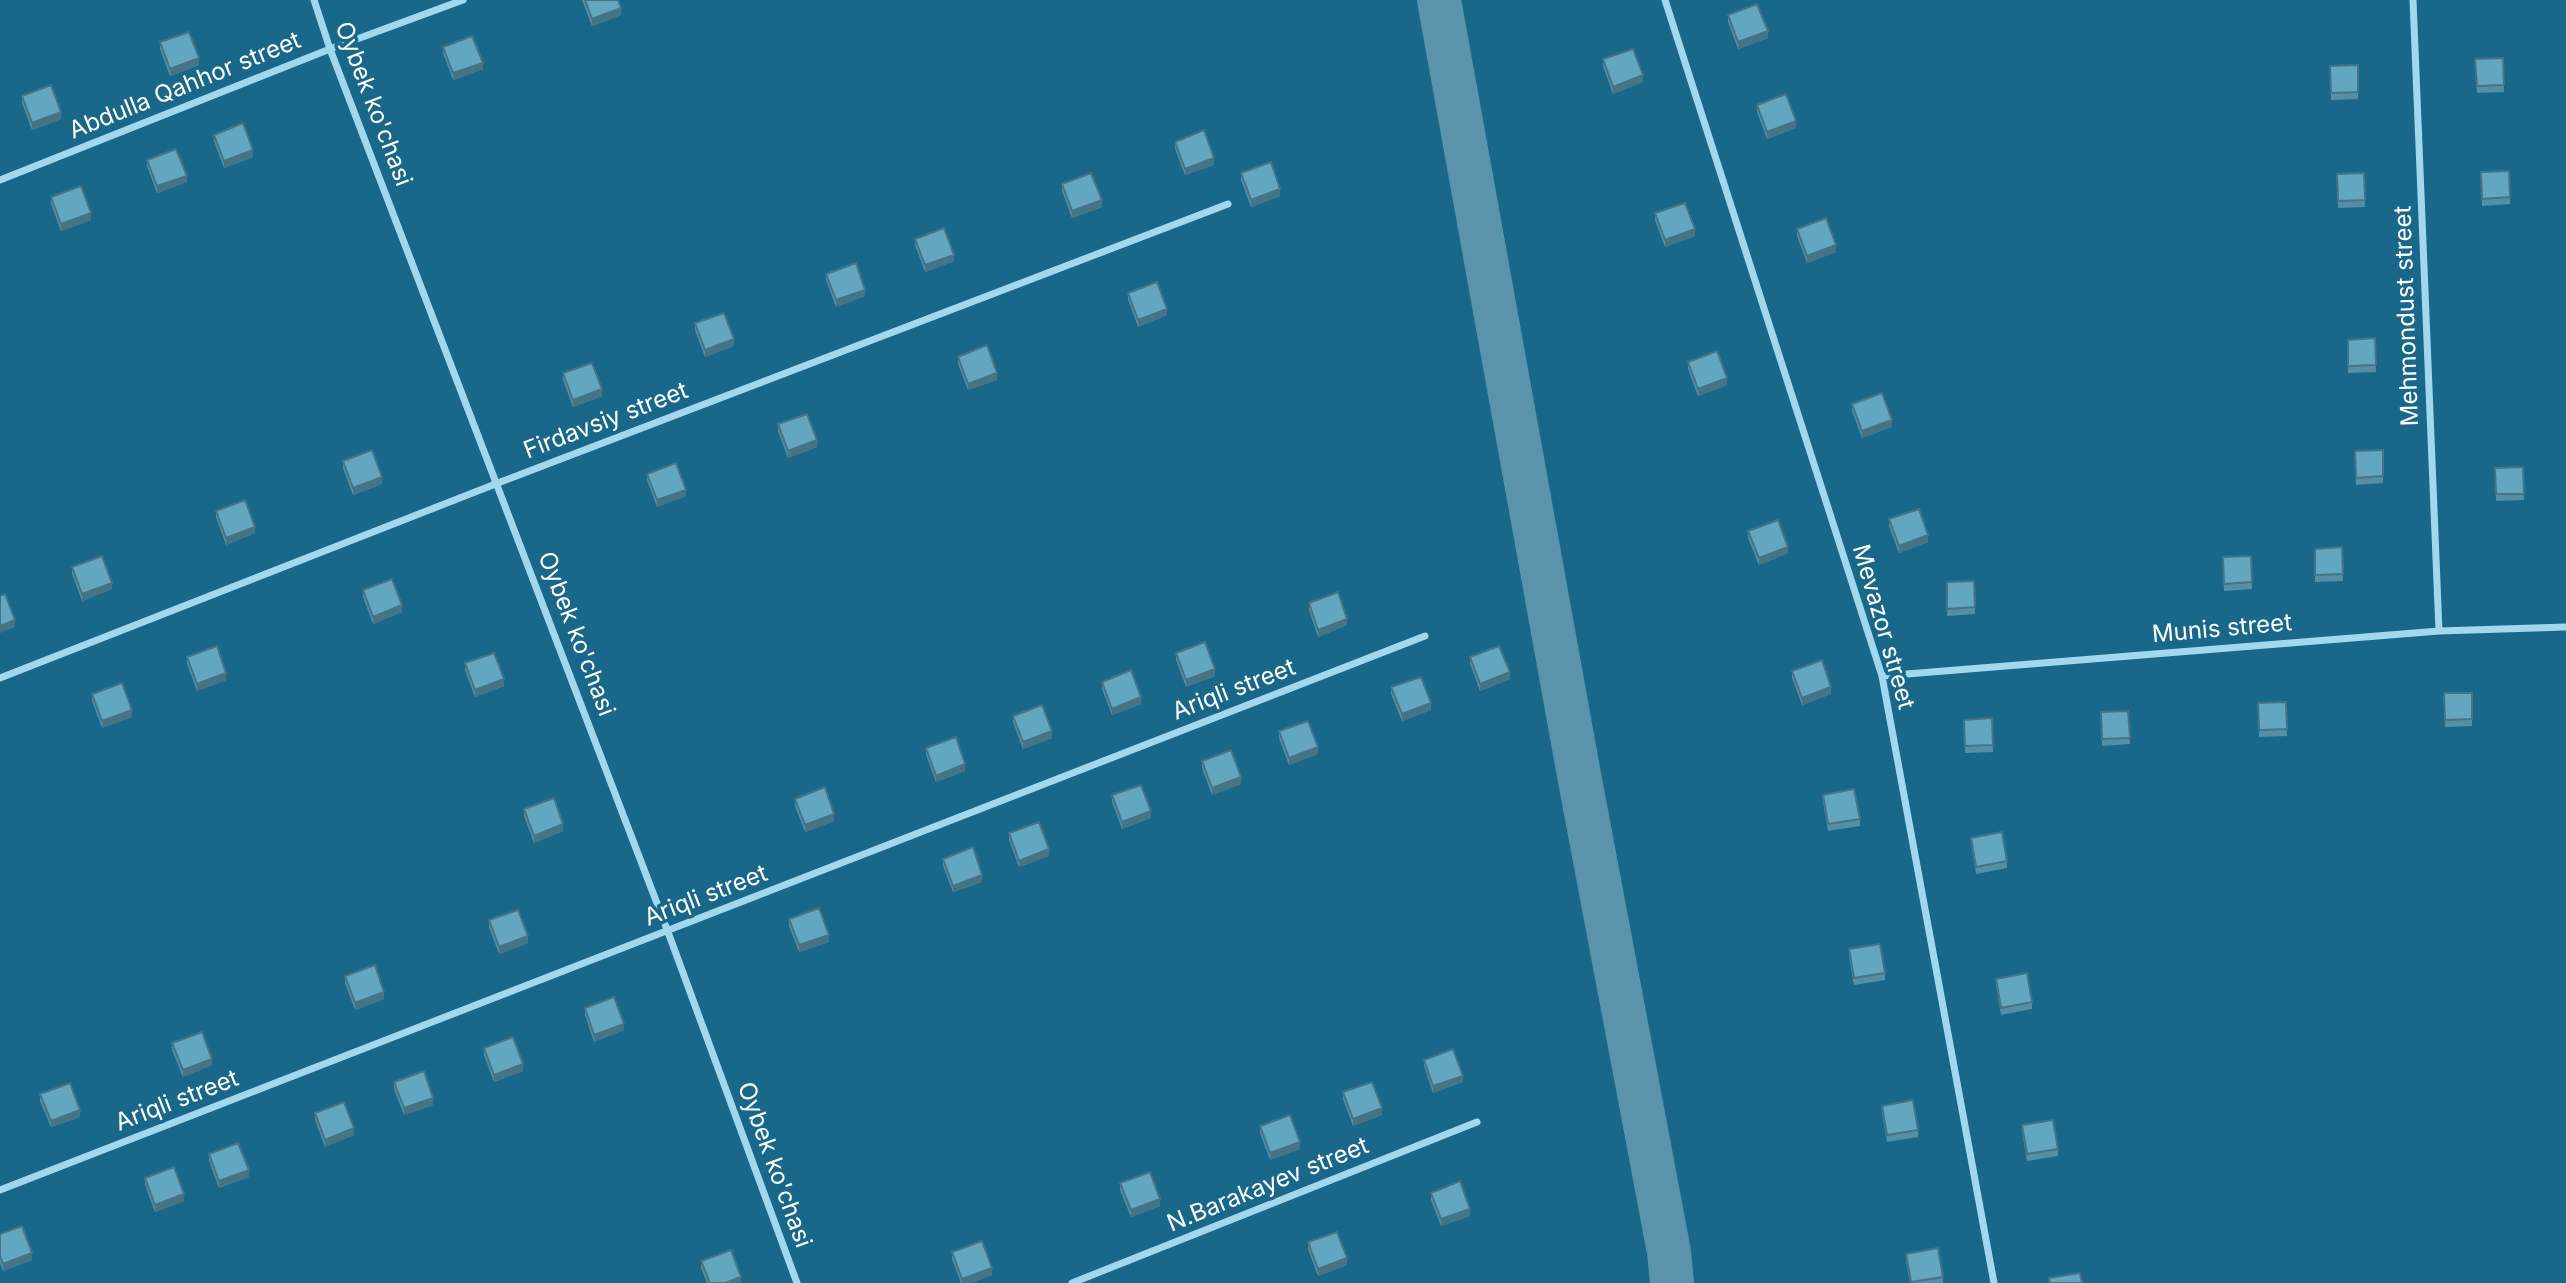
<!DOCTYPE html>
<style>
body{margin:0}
canvas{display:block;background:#19688a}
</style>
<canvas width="2566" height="1283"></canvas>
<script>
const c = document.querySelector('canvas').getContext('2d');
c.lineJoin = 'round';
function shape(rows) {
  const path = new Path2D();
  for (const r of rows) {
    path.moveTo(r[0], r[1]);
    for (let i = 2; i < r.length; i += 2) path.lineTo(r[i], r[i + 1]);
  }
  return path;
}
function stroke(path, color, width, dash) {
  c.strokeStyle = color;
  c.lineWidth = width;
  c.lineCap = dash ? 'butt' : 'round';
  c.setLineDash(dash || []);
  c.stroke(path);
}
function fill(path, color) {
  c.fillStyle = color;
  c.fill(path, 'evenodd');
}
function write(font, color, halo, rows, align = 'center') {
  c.font = font + ' Inter,sans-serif';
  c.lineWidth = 7;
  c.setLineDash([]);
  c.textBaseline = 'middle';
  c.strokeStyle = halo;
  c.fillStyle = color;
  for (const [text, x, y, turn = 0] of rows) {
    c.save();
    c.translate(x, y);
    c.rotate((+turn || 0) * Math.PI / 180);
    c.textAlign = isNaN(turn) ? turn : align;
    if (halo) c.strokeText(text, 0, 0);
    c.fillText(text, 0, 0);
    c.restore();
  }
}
stroke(shape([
 [1439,0,1579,775,1669,1252,1672,1283]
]), '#5a93aa', 44);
stroke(shape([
 [314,0,330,49,668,932,797,1283],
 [1665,0,1882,676,1994,1283],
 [2413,0,2439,631],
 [0,180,330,49,463,0],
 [1882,676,2439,631,2566,627],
 [0,678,498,483,1228,204],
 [0,1190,1425,636],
 [1072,1283,1477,1122]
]), '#a2d8ed', 7);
fill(shape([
 [582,0,618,0,621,15,592,26],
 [1728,15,1768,38,1738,49,1728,22],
 [160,42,199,65,170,76,160,49],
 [443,47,483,69,453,80,443,53],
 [2503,58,2504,92,2477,93,2475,59],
 [1603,59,1643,82,1613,94,1603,66],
 [2358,65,2358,99,2331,100,2330,66],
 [22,96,61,119,32,130,22,103],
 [1757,105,1796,128,1767,139,1757,112],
 [214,135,253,157,224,168,214,141],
 [1175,142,1214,165,1185,175,1175,149],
 [147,160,187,182,157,193,147,166],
 [2509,171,2510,204,2482,206,2481,172],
 [1241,173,1280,196,1251,207,1241,180],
 [2364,173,2365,207,2338,208,2337,174],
 [1062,184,1102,207,1072,218,1062,191],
 [51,197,91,220,61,231,51,204],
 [1655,213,1695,236,1665,247,1655,220],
 [1797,229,1836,252,1807,263,1797,236],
 [915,239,954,261,925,272,915,245],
 [826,274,865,296,836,307,826,280],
 [1128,293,1167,315,1138,327,1128,299],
 [695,323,734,346,705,357,695,330],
 [2375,338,2376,372,2348,373,2348,340],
 [958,357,997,380,968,390,958,364],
 [1688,362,1727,385,1698,396,1688,369],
 [563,373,602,396,573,407,563,380],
 [1852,404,1892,427,1862,438,1852,411],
 [778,424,817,447,788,458,778,431],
 [2383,450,2383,483,2356,485,2355,451],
 [343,461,382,484,353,495,343,468],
 [2523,467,2524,500,2496,501,2495,468],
 [647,474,686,496,657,507,647,480],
 [216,511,255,533,226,545,216,517],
 [1889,519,1928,542,1899,553,1889,526],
 [1748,531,1788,553,1759,565,1748,538],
 [2342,547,2343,581,2315,582,2315,549],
 [2251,556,2252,589,2224,591,2223,557],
 [72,567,112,589,82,601,72,574],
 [1947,582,1975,607,1975,614,1947,616],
 [363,590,402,612,373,624,363,597],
 [1309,603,1347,625,1318,637,1309,610],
 [1176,653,1215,676,1186,687,1176,660],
 [187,657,226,680,197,691,187,664],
 [1470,657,1510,679,1480,691,1470,664],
 [465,663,504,686,475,697,465,670],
 [1792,671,1831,694,1802,705,1792,678],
 [1102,682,1141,704,1112,715,1102,689],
 [1391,687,1431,710,1402,721,1391,694],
 [2444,693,2472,693,2472,726,2445,727],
 [92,694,132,717,102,728,92,701],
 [2286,702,2287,736,2259,737,2258,703],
 [2128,711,2130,744,2102,746,2101,712],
 [1013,716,1052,738,1023,749,1013,722],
 [1992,718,1993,752,1965,753,1964,720],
 [1279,731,1318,754,1289,765,1279,738],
 [926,748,965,771,936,782,926,755],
 [1202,761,1241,784,1212,795,1202,768],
 [1112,795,1151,818,1122,829,1112,802],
 [1823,795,1860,819,1860,826,1828,831,1823,802],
 [795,799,834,821,805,832,795,806],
 [524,809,563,831,534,843,524,816],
 [1009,833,1049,856,1019,867,1009,840],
 [1971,838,2007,861,2007,868,1976,874,1971,844],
 [943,859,982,882,953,892,943,866],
 [789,919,829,942,799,952,789,926],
 [489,920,528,943,499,954,489,927],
 [1849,949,1885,973,1885,980,1854,985,1849,956],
 [345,976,384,999,355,1010,345,983],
 [1996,979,2032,1002,2032,1009,2001,1015,1996,986],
 [585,1008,624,1030,594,1042,585,1015],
 [172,1043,212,1065,183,1077,172,1050],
 [484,1048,523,1071,494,1082,484,1055],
 [1424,1060,1463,1082,1433,1093,1424,1066],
 [394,1082,433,1105,404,1115,394,1089],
 [1343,1092,1382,1115,1353,1126,1343,1099],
 [40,1094,80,1117,51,1127,40,1101],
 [1882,1106,1918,1130,1918,1137,1887,1142,1882,1113],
 [315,1113,354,1135,325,1147,315,1120],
 [2022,1125,2058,1149,2058,1156,2027,1161,2022,1132],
 [1260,1126,1300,1149,1270,1160,1260,1133],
 [209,1154,249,1177,219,1188,209,1161],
 [145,1178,184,1201,155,1212,145,1185],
 [1120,1183,1160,1206,1131,1217,1120,1190],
 [1431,1193,1470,1216,1441,1226,1431,1200],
 [0,1234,32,1260,3,1271,0,1263],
 [1308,1242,1347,1265,1318,1276,1308,1249],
 [952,1252,992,1275,971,1283,961,1283,952,1259],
 [1906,1254,1943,1277,1943,1283,1910,1283,1906,1261],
 [701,1261,741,1283,707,1283,701,1268]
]), '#558fa5');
fill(shape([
 [621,8,621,15,592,26,592,19],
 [1768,31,1768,38,1738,49,1738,42],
 [199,58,199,65,170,76,170,69],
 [483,63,483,69,453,80,453,73],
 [1643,75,1643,82,1613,94,1613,87],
 [61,112,61,119,32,130,32,123],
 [1796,121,1796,128,1767,139,1767,132],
 [253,150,253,157,224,168,224,161],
 [1214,158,1214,165,1185,175,1185,169],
 [187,176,187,182,157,193,157,186],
 [1280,189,1280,196,1251,207,1251,200],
 [1102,200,1102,207,1072,218,1072,211],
 [91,213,91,220,61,231,61,224],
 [1695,229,1695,236,1665,247,1665,240],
 [1836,245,1836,252,1807,263,1807,256],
 [954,255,954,261,925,272,925,265],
 [865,290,865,296,836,307,836,300],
 [1167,309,1167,315,1138,327,1138,320],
 [734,339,734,346,705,357,705,350],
 [997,373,997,380,968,390,968,384],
 [1727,378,1727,385,1698,396,1698,389],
 [602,389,602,396,573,407,573,400],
 [1892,420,1892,427,1862,438,1862,431],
 [817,440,817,447,788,458,788,451],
 [382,477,382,484,353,495,353,488],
 [686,490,686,496,657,507,657,500],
 [255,527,255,533,226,545,226,538],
 [1928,535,1928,542,1899,553,1899,546],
 [1788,547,1788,553,1759,565,1759,558],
 [112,583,112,589,82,601,82,594],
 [402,605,402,612,373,624,373,617],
 [1347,619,1347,625,1318,637,1318,630],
 [15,620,15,627,0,633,0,626],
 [1215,669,1215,676,1186,687,1186,680],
 [1510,672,1510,679,1480,691,1480,684],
 [226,673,226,680,197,691,197,684],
 [504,679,504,686,475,697,475,690],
 [1831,687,1831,694,1802,705,1802,698],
 [1141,697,1141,704,1112,715,1112,709],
 [1431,703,1431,710,1402,721,1402,714],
 [132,710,132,717,102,728,102,721],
 [1052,731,1052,738,1023,749,1023,742],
 [1318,747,1318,754,1289,765,1289,758],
 [965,764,965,771,936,782,936,776],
 [1241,777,1241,784,1212,795,1212,788],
 [1151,811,1151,818,1122,829,1122,822],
 [834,814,834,821,805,832,805,825],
 [563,824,563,831,534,843,534,836],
 [1049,849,1049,856,1019,867,1019,861],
 [982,875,982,882,953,892,953,886],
 [829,935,829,942,799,952,799,945],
 [528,936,528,943,499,954,499,947],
 [384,992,384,999,355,1010,355,1003],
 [624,1024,624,1030,594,1042,594,1035],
 [212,1059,212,1065,183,1077,183,1070],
 [523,1064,523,1071,494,1082,494,1075],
 [1463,1076,1463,1082,1433,1093,1433,1086],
 [433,1098,433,1105,404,1115,404,1108],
 [1382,1108,1382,1115,1353,1126,1353,1119],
 [80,1110,80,1117,51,1127,51,1121],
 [354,1128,354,1135,325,1147,325,1140],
 [1300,1142,1300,1149,1270,1160,1270,1153],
 [249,1170,249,1177,219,1188,219,1181],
 [184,1194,184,1201,155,1212,155,1205],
 [1160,1199,1160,1206,1131,1217,1131,1210],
 [1470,1209,1470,1216,1441,1226,1441,1219],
 [32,1253,32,1260,3,1271,3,1264],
 [1347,1258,1347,1265,1318,1276,1318,1269],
 [992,1268,992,1275,971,1283,962,1283,962,1279],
 [741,1277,741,1283,725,1283]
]), '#457486');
const building = shape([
 [585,0,618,0,621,8,592,19,585,0],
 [1757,4,1768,31,1738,42,1728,15,1757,4],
 [189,32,199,58,170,69,160,42,189,32],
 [472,36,483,63,453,73,443,47,472,36],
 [1633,49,1643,75,1613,87,1603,59,1633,49],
 [2503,58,2504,85,2477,86,2475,59,2503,58],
 [2358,65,2358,92,2331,93,2330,66,2358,65],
 [51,85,61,112,32,123,22,96,51,85],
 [1786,94,1796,121,1767,132,1757,105,1786,94],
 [243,123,253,150,224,161,214,135,243,123],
 [1204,130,1214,158,1185,169,1175,142,1204,130],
 [176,149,187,176,157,186,147,160,176,149],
 [1271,162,1280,189,1251,200,1241,173,1271,162],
 [2509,171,2510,197,2482,199,2481,172,2509,171],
 [1091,173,1102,200,1072,211,1062,184,1091,173],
 [2364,173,2365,200,2338,201,2337,174,2364,173],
 [81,186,91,213,61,224,51,197,81,186],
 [1685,203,1695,229,1665,240,1655,213,1685,203],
 [1826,218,1836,245,1807,256,1797,229,1826,218],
 [944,228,954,255,925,265,915,239,944,228],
 [856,263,865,290,836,300,826,274,856,263],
 [1157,282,1167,309,1138,320,1128,293,1157,282],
 [724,313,734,339,705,350,695,323,724,313],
 [2375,338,2376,365,2348,366,2348,340,2375,338],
 [987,345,997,373,968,384,958,357,987,345],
 [1717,351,1727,378,1698,389,1688,362,1717,351],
 [592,363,602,389,573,400,563,373,592,363],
 [1882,393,1892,420,1862,431,1852,404,1882,393],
 [807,414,817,440,788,451,778,424,807,414],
 [372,450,382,477,353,488,343,461,372,450],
 [2383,450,2383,476,2356,478,2355,451,2383,450],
 [676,463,686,490,657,500,647,474,676,463],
 [2523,467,2524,494,2496,494,2495,468,2523,467],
 [245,500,255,527,226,538,216,511,245,500],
 [1919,509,1928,535,1899,546,1889,519,1919,509],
 [1778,520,1788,547,1759,558,1748,531,1778,520],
 [2342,547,2343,574,2315,575,2315,549,2342,547],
 [102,556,112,583,82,594,72,567,102,556],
 [2251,556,2252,582,2224,584,2223,557,2251,556],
 [392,579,402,605,373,617,363,590,392,579],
 [1974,581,1975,607,1947,609,1947,582,1974,581],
 [1338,592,1347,619,1318,630,1309,603,1338,592],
 [5,594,15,620,0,626,0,596,5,594],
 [1205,642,1215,669,1186,680,1176,653,1205,642],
 [217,646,226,673,197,684,187,657,217,646],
 [1499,646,1510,672,1480,684,1470,657,1499,646],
 [494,653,504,679,475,690,465,663,494,653],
 [1822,660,1831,687,1802,698,1792,671,1822,660],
 [1131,670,1141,697,1112,709,1102,682,1131,670],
 [1421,677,1431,703,1402,714,1391,687,1421,677],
 [122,683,132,710,102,721,92,694,122,683],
 [2444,693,2472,693,2472,719,2445,720,2444,693],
 [2286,702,2287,729,2259,730,2258,703,2286,702],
 [1042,705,1052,731,1023,742,1013,716,1042,705],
 [2128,711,2130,738,2102,739,2101,712,2128,711],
 [1992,718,1993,745,1965,746,1964,720,1992,718],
 [1308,721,1318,747,1289,758,1279,731,1308,721],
 [956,737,965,764,936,776,926,748,956,737],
 [1231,750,1241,777,1212,788,1202,761,1231,750],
 [1141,785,1151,811,1122,822,1112,795,1141,785],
 [825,787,834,814,805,825,795,799,825,787],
 [1854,789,1860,819,1828,824,1823,795,1854,789],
 [554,798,563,824,534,836,524,809,554,798],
 [1039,822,1049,849,1019,861,1009,833,1039,822],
 [2002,832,2007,861,1976,867,1971,838,2002,832],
 [973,847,982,875,953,886,943,859,973,847],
 [819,908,829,935,799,945,789,919,819,908],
 [518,910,528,936,499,947,489,920,518,910],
 [1880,944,1885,973,1854,978,1849,949,1880,944],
 [375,965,384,992,355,1003,345,976,375,965],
 [2027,973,2032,1002,2001,1008,1996,979,2027,973],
 [614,997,624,1024,594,1035,585,1008,614,997],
 [202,1032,212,1059,183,1070,172,1043,202,1032],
 [513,1037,523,1064,494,1075,484,1048,513,1037],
 [1453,1049,1463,1076,1433,1086,1424,1060,1453,1049],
 [424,1071,433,1098,404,1108,394,1082,424,1071],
 [1372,1082,1382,1108,1353,1119,1343,1092,1372,1082],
 [70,1083,80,1110,51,1121,40,1094,70,1083],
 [1913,1100,1918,1130,1887,1135,1882,1106,1913,1100],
 [344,1102,354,1128,325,1140,315,1113,344,1102],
 [1290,1115,1300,1142,1270,1153,1260,1126,1290,1115],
 [2053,1120,2058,1149,2027,1154,2022,1125,2053,1120],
 [238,1143,249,1170,219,1181,209,1154,238,1143],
 [174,1167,184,1194,155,1205,145,1178,174,1167],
 [1150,1172,1160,1199,1131,1210,1120,1183,1150,1172],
 [1460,1181,1470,1209,1441,1219,1431,1193,1460,1181],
 [22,1226,32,1253,3,1264,0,1256,0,1234,22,1226],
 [1337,1232,1347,1258,1318,1269,1308,1242,1337,1232],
 [982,1241,992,1268,962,1279,952,1252,982,1241],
 [1938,1248,1943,1277,1911,1282,1906,1254,1938,1248],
 [731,1250,741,1277,725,1283,710,1283,701,1261,731,1250],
 [2080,1273,2082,1283,2050,1283,2049,1278,2080,1273]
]);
fill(building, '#63a6c0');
stroke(building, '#457486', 2);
write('24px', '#fff', '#19688a', [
 ["Abdulla Qahhor street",185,86,-22],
 ["Oybek ko'chasi",373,104,69],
 ["Mehmondust street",2407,316,-92],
 ["Firdavsiy street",606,421,-21],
 ["Mevazor street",1883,627,74],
 ["Munis street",2222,629,-5],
 ["Oybek ko'chasi",576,634,69],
 ["Ariqli street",1234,690,-21],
 ["Ariqli street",706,896,-21],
 ["Ariqli street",177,1101,-21],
 ["Oybek ko'chasi",774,1165,70],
 ["N.Barakayev street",1268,1185,-22]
]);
</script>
